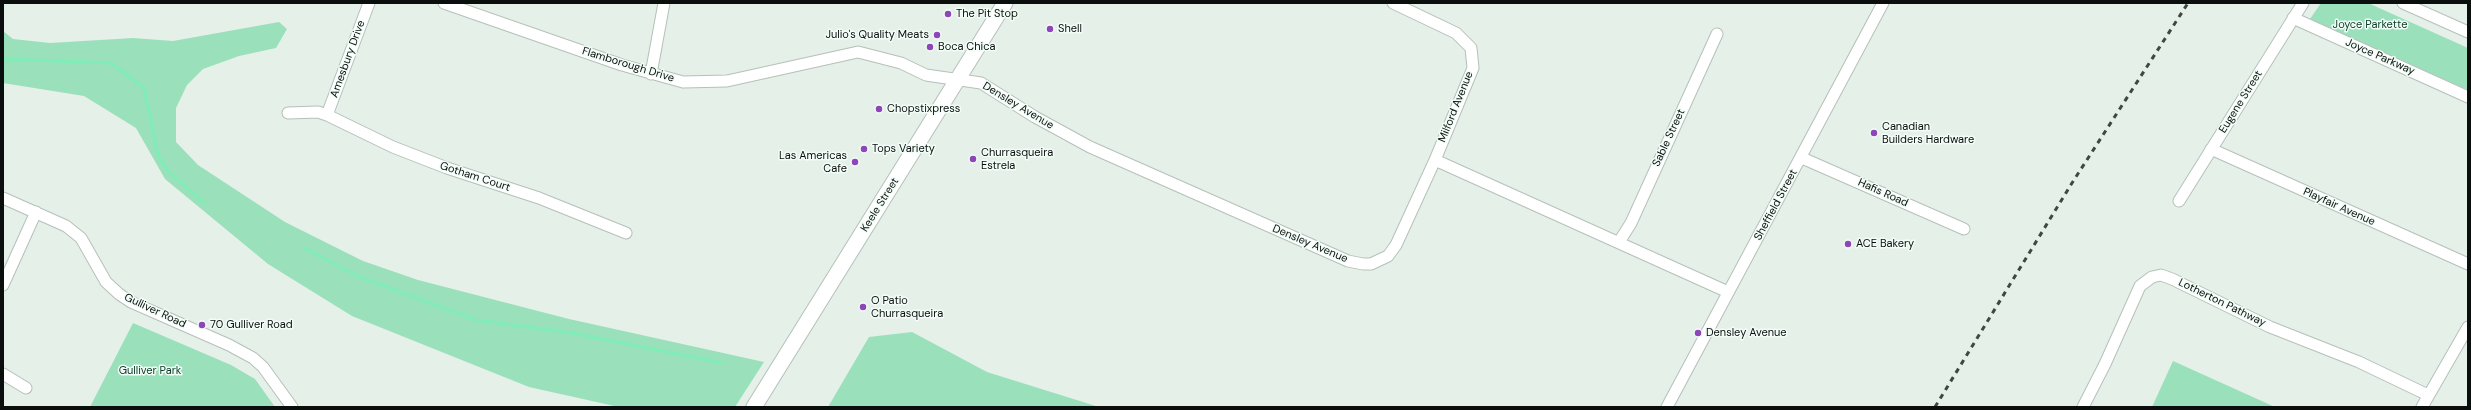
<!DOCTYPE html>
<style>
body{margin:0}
#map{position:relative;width:2471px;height:410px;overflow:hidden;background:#e5f0e9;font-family:"DM Sans",sans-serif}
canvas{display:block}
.frame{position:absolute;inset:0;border:4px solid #0a0e0c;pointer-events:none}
</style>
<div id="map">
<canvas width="2471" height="410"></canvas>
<div class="frame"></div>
</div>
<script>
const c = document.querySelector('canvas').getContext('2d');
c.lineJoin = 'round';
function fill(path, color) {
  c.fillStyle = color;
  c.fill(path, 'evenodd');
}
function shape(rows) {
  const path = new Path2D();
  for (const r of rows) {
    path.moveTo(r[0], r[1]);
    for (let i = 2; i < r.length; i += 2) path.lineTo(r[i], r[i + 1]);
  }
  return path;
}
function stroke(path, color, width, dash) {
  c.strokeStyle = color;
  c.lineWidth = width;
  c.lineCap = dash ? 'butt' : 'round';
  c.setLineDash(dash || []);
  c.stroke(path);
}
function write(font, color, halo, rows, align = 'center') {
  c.font = font + ' "DM Sans",sans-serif';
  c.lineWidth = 3;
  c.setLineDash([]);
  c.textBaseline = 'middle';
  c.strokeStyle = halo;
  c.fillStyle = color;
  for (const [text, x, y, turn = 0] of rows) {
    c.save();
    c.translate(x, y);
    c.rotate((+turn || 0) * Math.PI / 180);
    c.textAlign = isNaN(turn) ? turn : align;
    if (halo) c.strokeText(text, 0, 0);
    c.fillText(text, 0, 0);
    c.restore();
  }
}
fill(shape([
 [2321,3,2368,3,2468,48,2468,90,2310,19],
 [279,22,287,29,276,48,239,56,203,69,187,85,176,108,176,142,198,165,285,222,363,261,418,280,569,319,764,362,735,407,619,407,529,387,352,316,268,264,165,179,136,128,84,96,3,83,3,31,13,39,50,43,133,38,173,41],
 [133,323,231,365,255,379,275,407,90,407],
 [912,332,987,372,1099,407,828,407,869,337],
 [2173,361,2275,407,2152,407]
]), '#99e0bb');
stroke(shape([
 [3,59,111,63,144,88,158,155,167,170,204,203],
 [304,248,360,277,476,320,572,333,723,363]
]), '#80edb8', 3);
const minor = shape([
 [444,3,622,65,683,82,727,81,858,52,901,63,926,75,981,83,1035,117,1090,147,1348,261,1363,264,1371,264,1388,256,1396,245,1435,160,1473,68,1471,48,1456,33,1393,3],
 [2403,3,2468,32],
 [2293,18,2468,97],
 [651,74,664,3],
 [288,113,318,112,327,115,393,147,447,168,539,198,626,233],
 [327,115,369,3],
 [2211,149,2468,264],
 [1802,158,1964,229],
 [1435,160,1728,292],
 [3,198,66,226,81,238,106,282,119,294,131,302,229,345,253,358,263,367,292,407],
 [2179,201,2303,3],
 [1619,242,1631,223,1717,34],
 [3,285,36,212],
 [3,374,26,388],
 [1667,407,1883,3],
 [2083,407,2105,364,2140,286,2152,277,2161,275,2172,279,2270,327,2359,362,2428,395],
 [2422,407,2468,327]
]);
const major = shape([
 [754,407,1005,3]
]);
stroke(minor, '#b6c0ba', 13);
stroke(major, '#b6c0ba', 17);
stroke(minor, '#fff', 11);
stroke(major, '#fff', 15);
stroke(shape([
 [1935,407,2072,183,2188,3]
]), '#404643', 3, [5, 5]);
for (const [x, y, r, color] of [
 [948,14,4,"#8e45b8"],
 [1050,29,4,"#8e45b8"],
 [937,35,4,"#8e45b8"],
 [930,47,4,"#8e45b8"],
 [879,109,4,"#8e45b8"],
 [1874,133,4,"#8e45b8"],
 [864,149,4,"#8e45b8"],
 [973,159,4,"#8e45b8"],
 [855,162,4,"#8e45b8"],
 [1848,244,4,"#8e45b8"],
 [863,307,4,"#8e45b8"],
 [202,325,4,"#8e45b8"],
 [1698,333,4,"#8e45b8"]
]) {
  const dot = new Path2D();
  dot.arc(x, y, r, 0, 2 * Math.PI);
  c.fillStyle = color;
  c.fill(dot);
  stroke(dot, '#f2fdf7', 1.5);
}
write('11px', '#0a0e0c', '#f2fdf7', [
 ["The Pit Stop",956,14],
 ["Shell",1058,29],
 ["Julio's Quality Meats",929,35,"right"],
 ["Boca Chica",938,47],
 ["Chopstixpress",887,109],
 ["Canadian",1882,127],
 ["Builders Hardware",1882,140],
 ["Tops Variety",872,149],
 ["Churrasqueira",981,153],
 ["Estrela",981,166],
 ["Las Americas",847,156,"right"],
 ["Cafe",847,169,"right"],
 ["ACE Bakery",1856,244],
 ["O Patio",871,301],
 ["Churrasqueira",871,314],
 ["70 Gulliver Road",210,325],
 ["Densley Avenue",1706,333]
], 'left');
write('11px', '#083925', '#f2fdf7', [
 ["Joyce Parkette",2370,25],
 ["Gulliver Park",150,371]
]);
write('11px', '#0a0e0c', '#f2fdf7', [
 ["Joyce Parkway",2380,57,24],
 ["Amesbury Drive",348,59,-70],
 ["Flamborough Drive",628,65,17],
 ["Eugene Street",2241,102,-58],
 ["Densley Avenue",1018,106,31],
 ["Milford Avenue",1456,107,-68],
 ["Sable Street",1669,138,-65],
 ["Gotham Court",475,177,18],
 ["Hafis Road",1883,193,24],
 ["Keele Street",880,205,-58],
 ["Sheffield Street",1776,205,-62],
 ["Playfair Avenue",2339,207,24],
 ["Densley Avenue",1310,244,23],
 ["Lotherton Pathway",2222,303,26],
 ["Gulliver Road",155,311,25]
]);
</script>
